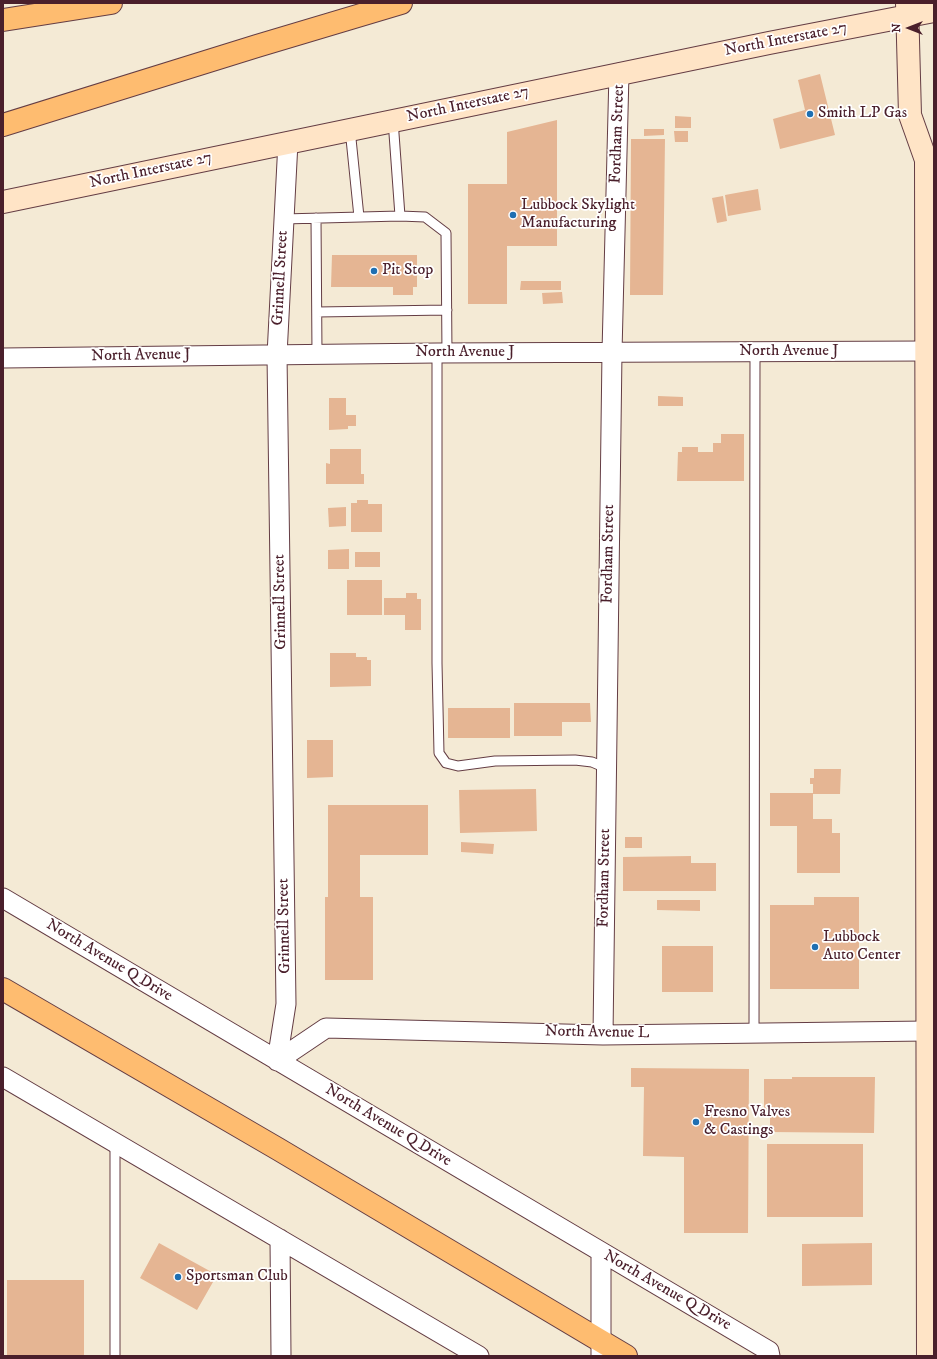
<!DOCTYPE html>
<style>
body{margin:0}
#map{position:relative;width:937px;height:1359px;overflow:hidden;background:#f4ead5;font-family:"IM FELL DW Pica",serif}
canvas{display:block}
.frame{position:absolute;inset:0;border:4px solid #4a1f2b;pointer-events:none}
.north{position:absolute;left:889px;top:8px;width:40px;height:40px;-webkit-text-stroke:3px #fff;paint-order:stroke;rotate:270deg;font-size:11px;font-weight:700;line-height:16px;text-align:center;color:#4a1f2b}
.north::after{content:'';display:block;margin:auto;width:14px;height:18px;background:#4a1f2b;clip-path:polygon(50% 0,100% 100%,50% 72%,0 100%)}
</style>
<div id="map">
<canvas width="937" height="1359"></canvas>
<div class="frame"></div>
<div class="north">N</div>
</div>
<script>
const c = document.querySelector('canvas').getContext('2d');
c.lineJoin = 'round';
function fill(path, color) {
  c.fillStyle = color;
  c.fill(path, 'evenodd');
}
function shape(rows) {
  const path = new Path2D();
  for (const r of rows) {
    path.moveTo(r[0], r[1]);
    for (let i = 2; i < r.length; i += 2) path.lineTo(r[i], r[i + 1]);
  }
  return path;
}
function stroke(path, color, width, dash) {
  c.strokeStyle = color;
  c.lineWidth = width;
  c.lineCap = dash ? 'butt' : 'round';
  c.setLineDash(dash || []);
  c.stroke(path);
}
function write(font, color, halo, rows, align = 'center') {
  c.font = font + ' "IM FELL DW Pica",serif';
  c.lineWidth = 3.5;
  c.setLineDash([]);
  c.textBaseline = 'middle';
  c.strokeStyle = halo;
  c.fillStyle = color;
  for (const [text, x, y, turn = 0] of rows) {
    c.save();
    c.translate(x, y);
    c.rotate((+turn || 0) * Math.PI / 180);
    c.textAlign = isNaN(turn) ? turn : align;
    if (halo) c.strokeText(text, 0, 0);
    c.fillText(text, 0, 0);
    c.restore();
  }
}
fill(shape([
 [820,74,835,135,780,149,773,119,805,110,798,80],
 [675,116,691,117,691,128,675,128],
 [557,120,557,246,507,246,507,304,468,304,468,184,507,184,507,132],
 [644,129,664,129,664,135,644,136],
 [674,131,688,131,688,142,675,142],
 [631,139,665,139,663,295,630,295],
 [758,189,761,210,728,216,725,195],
 [723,196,727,221,717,223,712,198],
 [332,255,417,255,417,287,413,287,413,295,393,295,393,287,331,287],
 [521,281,561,281,561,290,520,290],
 [562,292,563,303,543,304,542,293],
 [658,396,683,397,683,406,658,406],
 [329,398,346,398,346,415,356,415,356,426,348,426,348,429,329,430],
 [721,434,744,434,744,481,677,481,678,452,682,452,682,447,698,447,698,452,713,452,713,443,721,443],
 [330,449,361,449,361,474,364,474,364,484,326,484,326,463,330,464],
 [357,500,368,500,368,504,382,504,382,532,351,532,351,503,357,503],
 [346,507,346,526,329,527,328,508],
 [349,549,349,569,328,569,328,550],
 [355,552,380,552,380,567,355,567],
 [347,580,382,580,382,615,347,615],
 [406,593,417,593,417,599,421,599,421,630,405,630,405,615,384,615,384,598,406,598],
 [330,653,356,653,356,657,367,657,367,660,371,660,371,686,330,687],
 [514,703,590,703,591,722,562,722,562,736,514,736],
 [448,708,510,708,510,738,448,738],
 [307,740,333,740,333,777,307,778],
 [814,769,841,769,840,794,813,794,813,784,810,784,810,778,814,778],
 [536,789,537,831,460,833,459,790],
 [770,793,813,793,813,819,832,819,832,833,840,833,840,873,797,873,797,826,770,826],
 [328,805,428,805,428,855,360,855,360,897,373,897,373,980,325,980,325,897,328,897],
 [625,837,642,837,642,848,625,848],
 [461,842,494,844,493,854,461,852],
 [691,856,691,863,716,863,716,891,623,891,623,857],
 [814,897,859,897,859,989,770,989,770,905,814,905],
 [657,900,700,900,700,911,657,910],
 [662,946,713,946,713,992,662,992],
 [631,1068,749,1069,748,1233,684,1233,684,1157,643,1156,644,1087,631,1087],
 [792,1077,875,1077,874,1133,770,1132,770,1111,764,1111,764,1079,792,1079],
 [767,1144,863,1144,863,1217,767,1217],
 [159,1243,217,1275,197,1310,140,1278],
 [872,1243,872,1285,802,1286,802,1244],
 [7,1280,84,1280,84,1356,7,1356]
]), '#e5b593');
const lane = shape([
 [393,120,400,216],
 [350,129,359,217],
 [316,218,317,354],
 [283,219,400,216,425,217,446,233,447,354],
 [317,312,447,310],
 [437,353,437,663,439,753,446,763,458,766,495,761,575,760,592,762,606,768],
 [754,1033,755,352],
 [115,1142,115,1356]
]);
const street = shape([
 [3,358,437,353,926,351],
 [3,898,769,1351,770,1356],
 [603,1035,612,352,619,73],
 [277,1061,286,1004,277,355,288,142],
 [277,1061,326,1028,603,1035,927,1031],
 [3,1077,479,1356],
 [280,1239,281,1356],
 [601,1356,601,1252]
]);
const secondary = shape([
 [907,3,910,115,926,160,928,1356],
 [3,202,769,43,934,11]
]);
const primary = shape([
 [3,989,278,1149,626,1356]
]);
const highway = shape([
 [3,20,111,3],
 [3,125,257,46,401,3]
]);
stroke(lane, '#643d44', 11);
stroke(street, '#643d44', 21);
stroke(secondary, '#643d44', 24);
stroke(primary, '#643d44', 24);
stroke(highway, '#643d44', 24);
stroke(lane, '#fff', 9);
stroke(street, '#fff', 19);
stroke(secondary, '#ffe4c6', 22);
stroke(primary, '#febc70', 22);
stroke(highway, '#febc70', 22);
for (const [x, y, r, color] of [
 [810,114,4,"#1f6fb2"],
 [513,215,4,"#1f6fb2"],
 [374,271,4,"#1f6fb2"],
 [815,947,4,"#1f6fb2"],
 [696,1122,4,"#1f6fb2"],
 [178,1277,4,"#1f6fb2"]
]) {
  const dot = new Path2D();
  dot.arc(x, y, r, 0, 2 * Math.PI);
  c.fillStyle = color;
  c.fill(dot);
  stroke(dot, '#fff', 1.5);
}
write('16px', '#4a1f2b', '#fff', [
 ["North Interstate 27",786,40,-11],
 ["North Interstate 27",468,105,-12],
 ["Fordham Street",618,134,-88],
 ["North Interstate 27",151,171,-12],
 ["Grinnell Street",281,278,-87],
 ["North Avenue J",789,352],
 ["North Avenue J",465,353],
 ["North Avenue J",141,356,-1],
 ["Fordham Street",609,554,-89],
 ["Grinnell Street",281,602,-91],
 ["Fordham Street",605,878,-89],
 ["Grinnell Street",285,926,-91],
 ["North Avenue Q Drive",109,961,31],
 ["North Avenue L",597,1033,1],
 ["North Avenue Q Drive",388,1126,31],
 ["North Avenue Q Drive",667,1291,30]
]);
write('16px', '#4a1f2b', '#fff', [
 ["Smith LP Gas",818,114],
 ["Lubbock Skylight",521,206],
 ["Manufacturing",521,224],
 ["Pit Stop",382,271],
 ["Lubbock",823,938],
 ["Auto Center",823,956],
 ["Fresno Valves",704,1113],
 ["& Castings",704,1131],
 ["Sportsman Club",186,1277]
], 'left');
</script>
